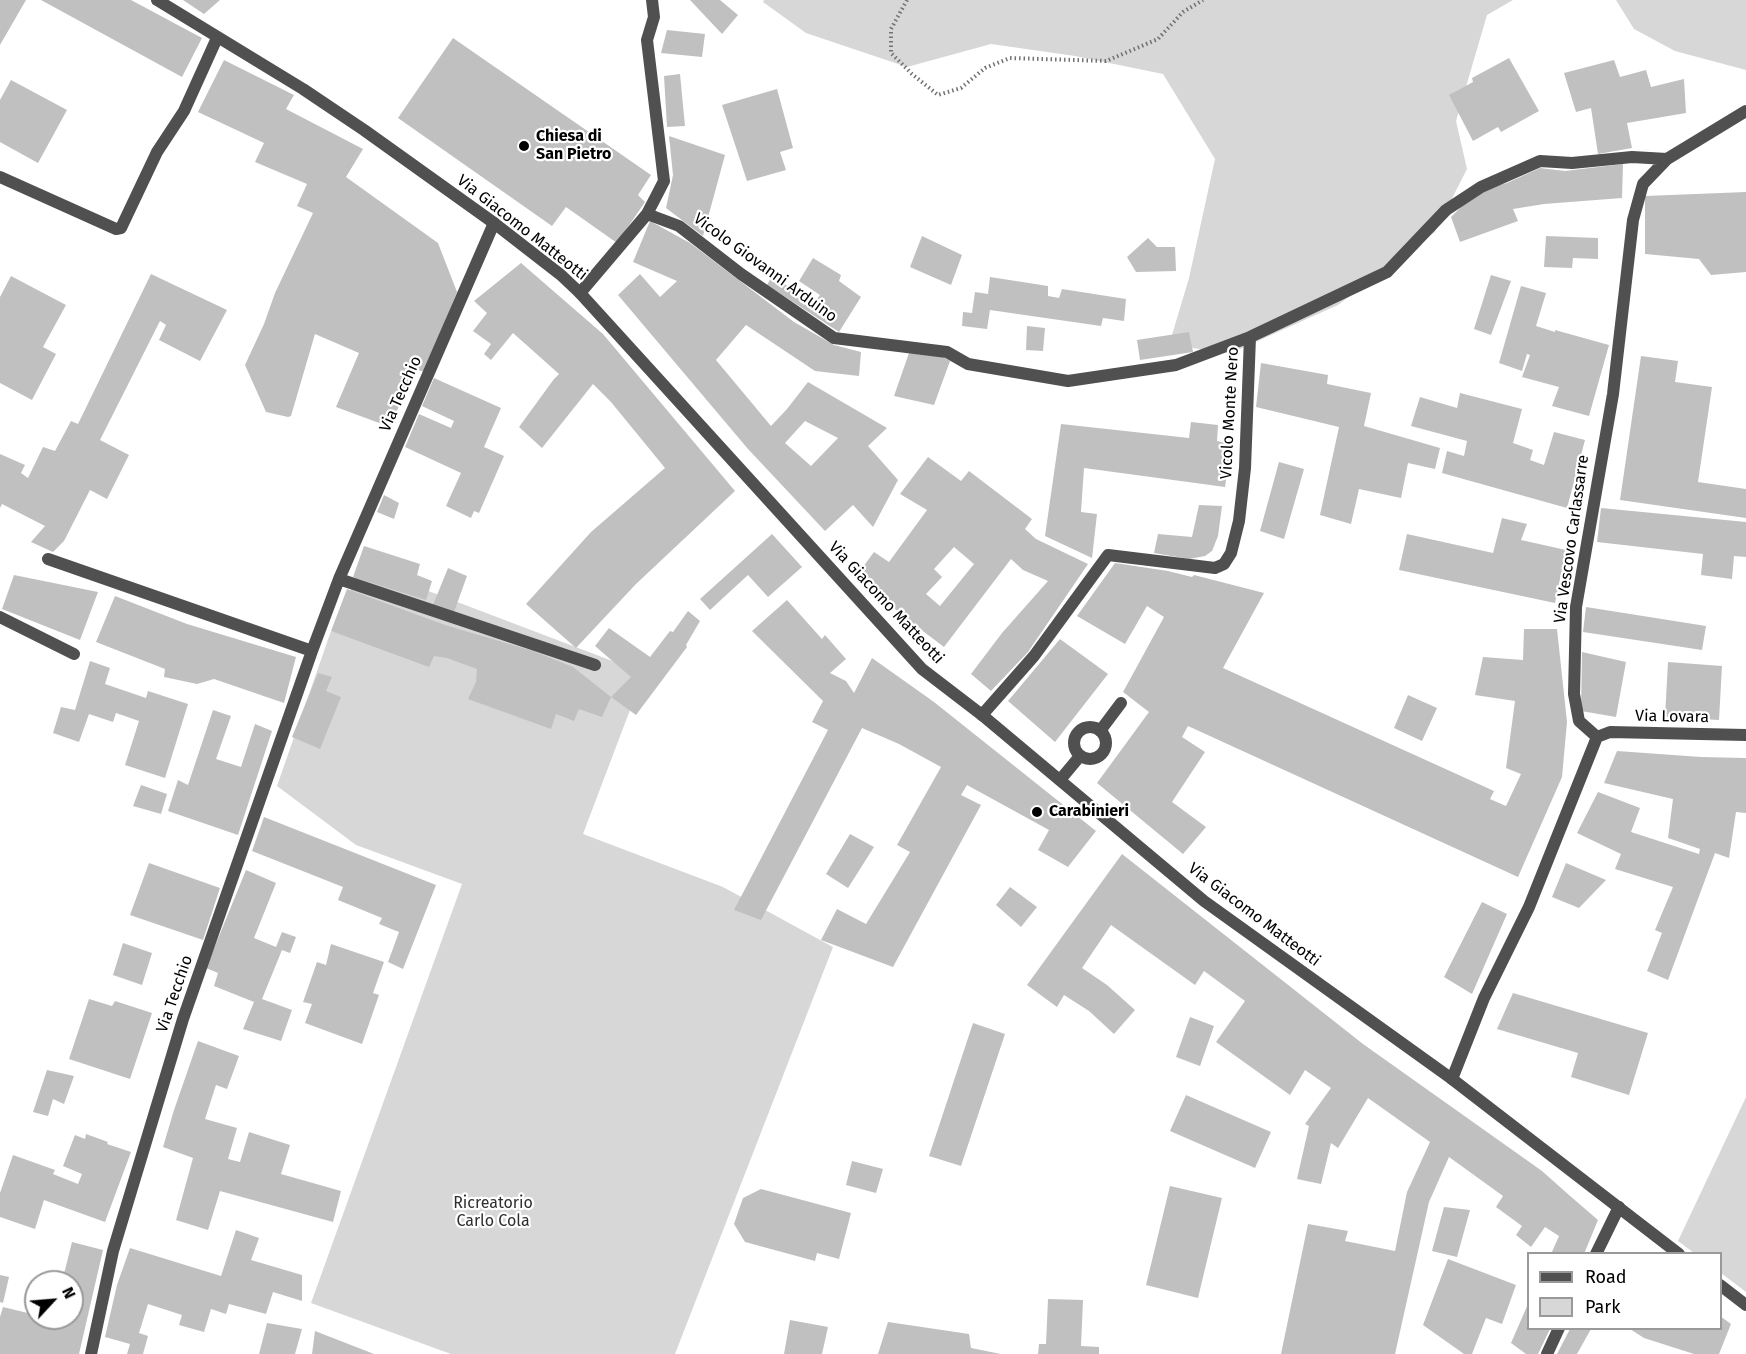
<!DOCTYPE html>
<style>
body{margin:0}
#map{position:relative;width:1746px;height:1354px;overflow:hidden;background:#fff;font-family:"Fira Sans",sans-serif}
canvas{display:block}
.legend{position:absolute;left:1527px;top:1252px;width:195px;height:78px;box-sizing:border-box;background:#fff;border:2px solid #999;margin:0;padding:8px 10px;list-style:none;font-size:18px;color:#000}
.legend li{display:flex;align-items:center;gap:12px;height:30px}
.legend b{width:30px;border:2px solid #999}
.north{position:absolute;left:24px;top:1270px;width:60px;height:60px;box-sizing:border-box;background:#fff;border:2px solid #999;border-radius:50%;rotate:64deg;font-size:16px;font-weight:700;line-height:24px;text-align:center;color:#000}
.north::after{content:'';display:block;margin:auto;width:21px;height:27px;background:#000;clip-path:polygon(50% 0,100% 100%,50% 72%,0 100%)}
</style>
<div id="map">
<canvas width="1746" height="1354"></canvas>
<ul class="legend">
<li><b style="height:8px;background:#505050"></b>Road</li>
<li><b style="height:16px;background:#d7d7d7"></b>Park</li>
</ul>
<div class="north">N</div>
</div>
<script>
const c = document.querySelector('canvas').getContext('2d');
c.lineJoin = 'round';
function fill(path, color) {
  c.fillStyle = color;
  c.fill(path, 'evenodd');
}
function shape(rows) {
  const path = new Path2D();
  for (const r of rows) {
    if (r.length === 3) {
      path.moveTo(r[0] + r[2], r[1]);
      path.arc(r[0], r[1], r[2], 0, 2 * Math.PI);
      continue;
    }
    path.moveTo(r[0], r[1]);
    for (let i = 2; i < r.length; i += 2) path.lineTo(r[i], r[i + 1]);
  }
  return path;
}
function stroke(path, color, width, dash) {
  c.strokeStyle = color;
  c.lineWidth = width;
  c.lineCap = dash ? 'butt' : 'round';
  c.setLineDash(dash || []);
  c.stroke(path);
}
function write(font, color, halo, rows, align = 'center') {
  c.font = font + ' "Fira Sans",sans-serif';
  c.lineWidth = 4.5;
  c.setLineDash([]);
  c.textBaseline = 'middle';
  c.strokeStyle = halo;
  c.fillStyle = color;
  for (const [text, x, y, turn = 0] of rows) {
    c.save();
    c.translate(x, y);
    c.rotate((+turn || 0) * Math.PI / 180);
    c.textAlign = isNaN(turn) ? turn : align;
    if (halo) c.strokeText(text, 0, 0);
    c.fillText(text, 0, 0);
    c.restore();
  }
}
fill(shape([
 [764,0,1513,0,1487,15,1456,121,1467,169,1435,232,1338,305,1231,353,1169,345,1189,278,1215,159,1163,74,1075,56,991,44,907,67,806,33,763,2],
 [1616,0,1746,0,1746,70,1675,51,1634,29],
 [360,565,644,673,583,834,723,887,833,947,675,1354,451,1354,311,1303,462,884,356,845,277,786,331,631,335,632],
 [1746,1097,1746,1292,1721,1273,1720,1254,1694,1253,1678,1241]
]), '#d7d7d7');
fill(shape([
 [0,0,26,0,0,45],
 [41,0,131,0,202,38,182,77],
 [183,0,220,0,204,14],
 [690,0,720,0,738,15,722,34],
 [667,30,705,34,702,57,661,53],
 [453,38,651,175,638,195,645,202,617,243,566,207,552,226,398,118],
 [1509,58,1539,111,1501,132,1498,127,1473,141,1449,95,1473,82,1472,78],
 [224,60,294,95,286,109,363,149,346,177,438,243,457,292,424,372,415,369,390,427,336,407,359,353,315,334,291,416,288,417,266,412,245,365,264,324,275,293,313,213,297,206,307,184,255,162,264,143,198,112],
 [1614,60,1620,77,1646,70,1651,87,1684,79,1686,113,1627,123,1632,148,1598,154,1591,108,1576,112,1564,73],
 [680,74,685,126,667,127,664,76],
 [11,80,67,110,38,163,0,142,0,100],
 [777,89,793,148,780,152,786,170,747,181,722,105],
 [669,136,725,155,703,236,666,208,673,175],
 [1623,164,1622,198,1544,204,1513,209,1518,221,1460,242,1451,217,1465,203,1489,188,1507,183,1540,168,1565,171],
 [1746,192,1746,272,1711,275,1699,259,1645,254,1645,196],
 [650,221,690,243,794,322,834,345,861,352,859,376,815,371,746,325,716,360,771,426,787,409,808,382,887,428,868,446,898,480,873,527,853,505,825,531,748,449,618,295,640,274,660,297,677,281,633,262],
 [805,421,838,438,811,466,785,443],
 [922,236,962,255,951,285,910,267],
 [1546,236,1598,238,1598,259,1573,258,1572,268,1544,267],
 [1148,238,1157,247,1175,247,1176,271,1136,272,1127,257],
 [813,258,841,275,839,281,861,297,839,332,767,285,772,276,814,303,820,295,799,281],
 [521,263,603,334,735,491,636,584,576,648,526,604,591,532,665,468,611,402,593,384,542,448,519,427,554,379,559,374,513,333,491,360,484,354,491,344,473,331,487,313,474,301],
 [151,274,227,310,200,361,159,340,166,325,160,321,100,440,129,455,107,499,90,490,64,541,53,552,31,542,45,526,2,504,0,508,0,454,25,465,21,473,28,478,43,447,55,451,71,421,78,424],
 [1491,275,1511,281,1491,335,1474,329],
 [11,276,66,305,43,347,56,354,32,400,0,383,0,297],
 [990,277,1048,286,1048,296,1059,298,1062,289,1126,299,1124,321,1103,318,1101,326,990,310,987,329,962,326,963,312,972,313,975,292,988,294],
 [1521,286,1546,293,1536,326,1555,332,1555,330,1609,345,1589,416,1552,406,1559,387,1522,377,1530,355,1527,354,1522,371,1499,363],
 [1027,326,1045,328,1043,351,1026,350],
 [1189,332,1193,352,1140,360,1137,340],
 [909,353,943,357,950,361,934,405,894,396],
 [1641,356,1678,361,1675,382,1712,387,1698,482,1746,489,1746,518,1620,500],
 [1261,363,1328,375,1327,384,1371,393,1364,426,1440,448,1435,469,1408,463,1401,498,1359,489,1351,524,1320,515,1339,427,1256,407],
 [434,378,501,408,484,447,504,456,479,513,474,511,471,518,446,506,461,473,405,447,419,414,451,428,454,421,422,406],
 [1460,393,1522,409,1513,443,1533,450,1530,460,1544,465,1554,432,1585,440,1567,508,1442,473,1447,451,1464,456,1467,441,1411,426,1420,397,1457,408],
 [1191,422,1218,425,1217,441,1231,444,1225,487,1084,468,1081,512,1097,514,1092,558,1045,536,1061,424,1189,438],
 [928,457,961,481,969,471,1032,519,1025,529,1036,539,1088,564,1028,652,991,691,971,674,1002,633,1048,581,1023,570,1011,559,944,647,899,613,860,571,874,552,889,562,927,510,900,494],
 [954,547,974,564,940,606,926,594,942,577,934,569],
 [1279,462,1304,469,1284,539,1260,531],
 [384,495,399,503,394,519,377,512],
 [1199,505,1222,506,1218,536,1212,551,1205,556,1189,559,1154,553,1158,534,1192,537],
 [1601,508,1746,522,1746,557,1734,556,1732,579,1701,575,1703,554,1597,542],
 [1502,518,1527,524,1521,540,1566,550,1555,603,1399,570,1407,534,1493,553],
 [772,534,802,567,768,597,748,575,710,610,700,599],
 [364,546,420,564,417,575,432,581,426,600,353,577],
 [1115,563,1168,571,1192,577,1194,575,1264,593,1223,668,1494,791,1490,799,1506,806,1521,774,1506,768,1515,701,1475,695,1483,657,1523,660,1524,629,1557,629,1567,722,1562,777,1518,877,1188,726,1182,737,1205,752,1172,802,1206,827,1183,854,1097,783,1149,712,1123,692,1164,617,1147,606,1125,644,1077,616],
 [448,568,467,576,454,612,433,605],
 [14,575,98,592,80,640,2,609],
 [347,589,445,625,533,651,573,667,611,697,631,677,595,646,609,628,650,657,670,631,673,632,688,611,700,621,686,645,687,647,636,715,611,697,602,717,579,709,574,721,556,714,551,729,468,699,476,682,477,669,447,658,434,656,429,667,331,631],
 [115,596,187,624,296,657,284,703,214,679,197,684,164,677,165,669,96,642],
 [787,600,822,639,825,635,846,659,830,673,846,681,854,693,872,658,934,702,1096,831,1068,867,1038,850,1049,830,967,785,961,795,981,805,893,967,821,940,837,909,866,924,910,852,897,845,941,767,899,744,862,728,761,920,734,910,828,730,812,722,823,701,752,631],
 [1586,607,1706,626,1702,650,1583,632],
 [1060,639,1108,674,1055,742,1008,701],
 [1582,652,1626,662,1616,717,1581,711],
 [90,661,110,668,105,684,146,698,148,691,188,704,165,778,125,765,139,721,116,713,113,722,89,714,79,742,53,733,61,707,75,710],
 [1668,662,1722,666,1719,720,1665,717],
 [318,673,332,677,326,691,341,697,320,749,292,737],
 [1408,695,1437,708,1422,741,1394,728],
 [213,710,231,716,216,759,241,767,255,724,272,731,238,835,168,811,178,780,188,785],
 [1617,751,1701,757,1746,758,1746,813,1736,812,1729,858,1715,853,1668,980,1647,971,1662,933,1655,930,1673,887,1615,869,1621,854,1577,833,1598,792,1640,808,1631,832,1699,854,1700,849,1668,838,1673,799,1604,783],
 [141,785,167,794,161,814,133,806],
 [264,817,436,885,403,969,388,962,399,932,379,924,382,918,338,900,343,887,252,851],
 [850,834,874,847,848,888,826,874],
 [1122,854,1363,1044,1542,1171,1569,1195,1598,1220,1584,1254,1551,1254,1559,1236,1545,1227,1531,1247,1516,1235,1522,1226,1496,1207,1503,1196,1449,1157,1429,1202,1395,1354,1281,1354,1308,1224,1348,1231,1345,1241,1395,1251,1407,1192,1430,1142,1368,1098,1338,1148,1331,1143,1321,1184,1297,1179,1309,1126,1305,1124,1331,1088,1305,1070,1290,1095,1216,1042,1245,1001,1204,971,1195,985,1111,925,1082,968,1107,985,1135,1010,1114,1034,1089,1011,1064,995,1057,1007,1027,985],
 [149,863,220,888,203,940,130,915],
 [1566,863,1606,880,1579,908,1552,897],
 [246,870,276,883,254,938,276,947,282,932,296,937,290,953,282,950,262,999,292,1010,281,1041,243,1029,254,1002,214,986,218,973,206,968],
 [1010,887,1037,907,1021,927,996,905],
 [1482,902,1507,914,1472,994,1444,977],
 [123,943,152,953,142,985,113,975],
 [331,944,384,962,373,993,379,995,362,1044,305,1023,312,1004,303,1002,317,962,326,965],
 [1513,993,1648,1033,1629,1095,1571,1077,1578,1053,1497,1029],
 [89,999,112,1006,115,1001,152,1013,130,1079,69,1059],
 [1190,1017,1214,1026,1200,1066,1176,1057],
 [973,1023,1005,1034,961,1166,929,1156],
 [198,1041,239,1056,227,1089,216,1085,205,1119,237,1128,228,1159,240,1162,249,1132,290,1145,281,1174,341,1191,333,1222,220,1191,208,1230,176,1220,193,1158,163,1147,174,1110],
 [47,1070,74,1076,64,1104,53,1099,48,1116,33,1112],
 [1186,1095,1271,1132,1255,1168,1170,1131],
 [86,1134,108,1142,107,1144,131,1152,105,1222,44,1200,35,1229,0,1217,0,1193,13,1155,55,1170,53,1174,78,1184,82,1174,63,1166,75,1135,85,1139],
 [852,1161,883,1169,876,1193,846,1185],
 [1170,1186,1222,1198,1198,1298,1146,1285],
 [761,1189,851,1213,839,1259,817,1253,815,1261,745,1242,734,1224,743,1198],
 [1444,1207,1470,1210,1457,1257,1432,1251],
 [236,1230,259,1238,251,1260,302,1275,302,1301,273,1292,266,1314,229,1304,226,1314,211,1309,204,1332,179,1325,182,1315,148,1304,139,1333,148,1336,143,1354,127,1354,130,1344,105,1337,117,1285,130,1248,221,1276],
 [72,1242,103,1250,79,1354,0,1354,0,1317,3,1307,36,1315,36,1318,72,1318,72,1282,62,1282],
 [1448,1259,1516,1285,1502,1324,1486,1318,1472,1354,1464,1354,1423,1325],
 [0,1275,9,1277,3,1303,0,1302],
 [1048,1299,1083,1300,1081,1346,1099,1347,1099,1354,1038,1354,1039,1344,1046,1344],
 [1528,1304,1528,1329,1550,1329,1538,1354,1526,1354,1511,1343],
 [1720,1316,1731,1324,1719,1354,1694,1354,1644,1338,1630,1329,1720,1329],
 [790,1320,828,1327,822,1354,784,1354],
 [888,1322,969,1334,971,1348,1001,1354,878,1354],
 [267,1323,302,1329,295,1354,259,1354],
 [1570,1329,1591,1329,1577,1354,1557,1354],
 [315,1331,374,1354,312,1354]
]), '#c0c0c0');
stroke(shape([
 [907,0,891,29,891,53,912,74,938,95,961,88,985,68,1010,58,1106,61,1158,39,1183,12,1203,0]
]), '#727272', 4, [1.5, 3]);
stroke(shape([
 [0,177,116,229,121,228,157,152,184,111,217,38],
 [647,214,679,226,741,274,834,338,947,352,968,364,1068,381,1176,365,1250,337,1387,272,1446,210,1481,187,1540,161,1572,163,1632,157,1667,159],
 [580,293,647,214,664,181,647,40,654,17,652,0],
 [48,559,312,651],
 [339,579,595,665],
 [0,617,74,654],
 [982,715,1034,656,1108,555,1215,568,1224,564,1231,553,1239,521,1245,468,1250,337],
 [1090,743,16],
 [1100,731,1121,703],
 [1597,737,1579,721,1574,694,1576,607,1613,394,1633,220,1643,184,1667,159,1746,111],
 [1597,737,1610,732,1746,735],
 [1060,780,1080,756],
 [1452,1079,1484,998,1529,907,1597,737],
 [1596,1254,1619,1207],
 [91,1354,113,1251,183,1019,312,651,339,579,494,223],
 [1547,1354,1559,1328]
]), '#505050', 12);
stroke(shape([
 [157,0,303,89,364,130,494,223,561,275,580,293,922,669,982,715,1204,901,1452,1079,1679,1254],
 [1720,1285,1746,1305]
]), '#505050', 12);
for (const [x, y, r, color] of [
 [524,146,6,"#000"],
 [1037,812,6,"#000"]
]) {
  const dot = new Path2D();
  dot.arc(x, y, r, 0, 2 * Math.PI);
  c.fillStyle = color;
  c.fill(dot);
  stroke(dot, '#fff', 2);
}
write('bold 16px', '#000', '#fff', [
 ["Chiesa di",536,137],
 ["San Pietro",536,155],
 ["Carabinieri",1049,812]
], 'left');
write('16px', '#000', '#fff', [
 ["Via Giacomo Matteotti",522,228,38],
 ["Vicolo Giovanni Arduino",765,268,36],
 ["Via Tecchio",401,394,-66],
 ["Vicolo Monte Nero",1230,413,-87],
 ["Via Vescovo Carlassarre",1572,539,-82],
 ["Via Giacomo Matteotti",886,603,47],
 ["Via Lovara",1672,717,1],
 ["Via Giacomo Matteotti",1254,915,37],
 ["Via Tecchio",175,994,-71]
]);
write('16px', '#2e2e2e', '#fff', [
 ["Ricreatorio",493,1204],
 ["Carlo Cola",493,1222]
]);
</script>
